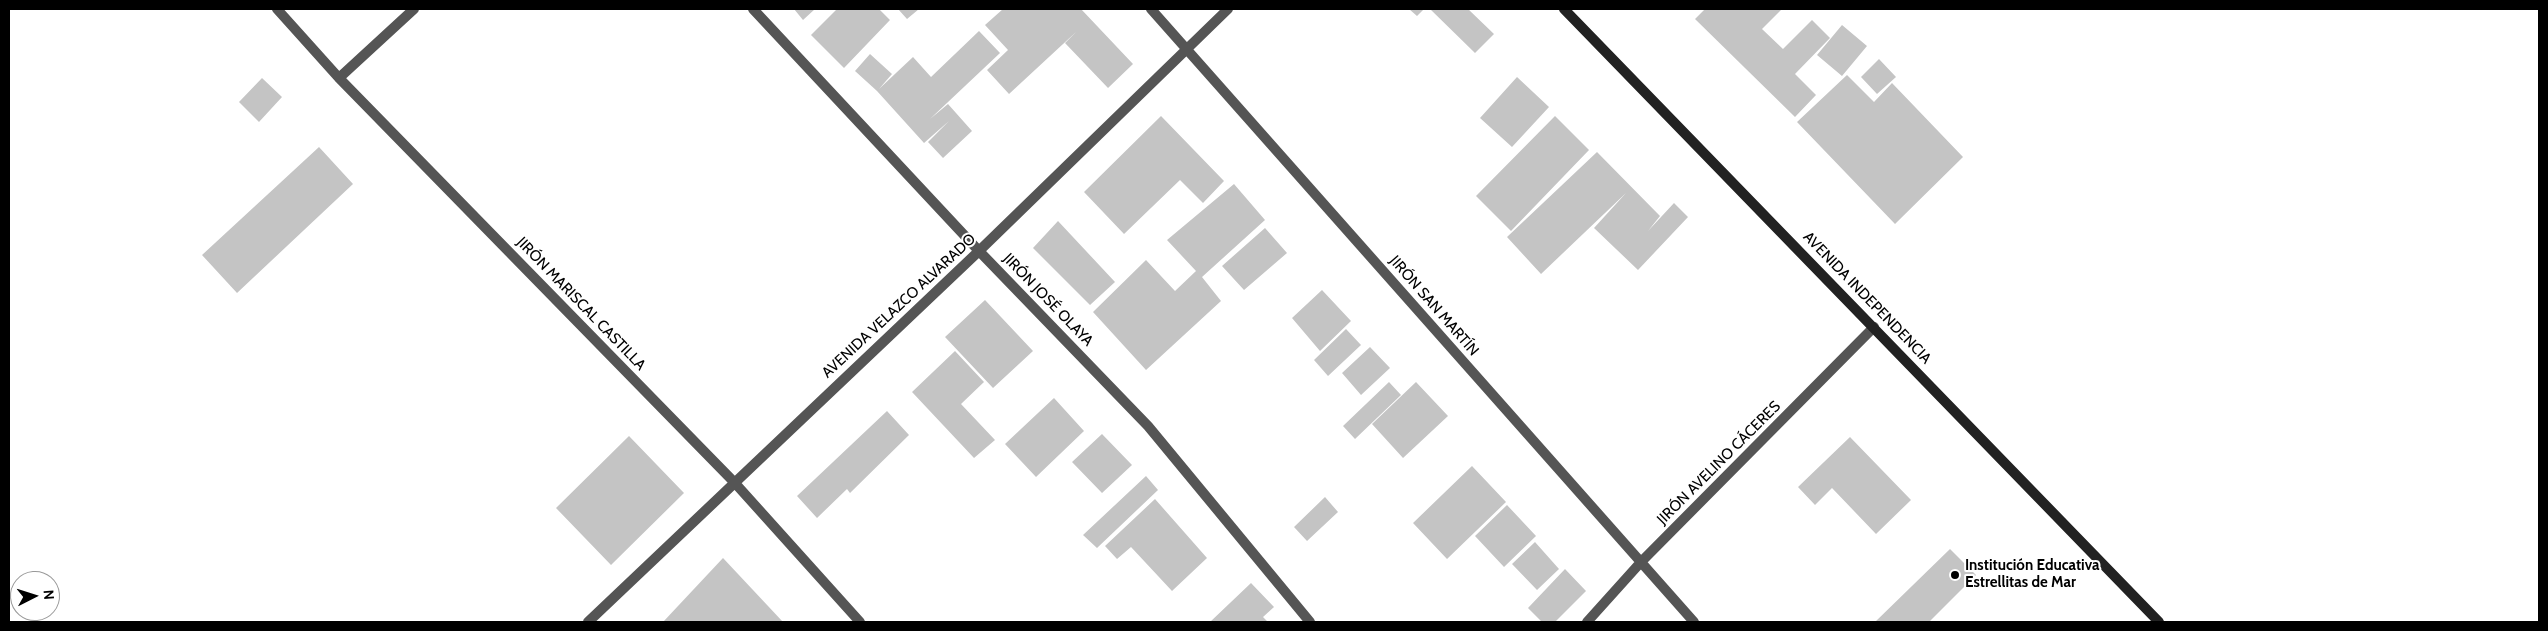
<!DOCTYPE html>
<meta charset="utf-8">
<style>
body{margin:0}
#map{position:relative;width:2548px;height:631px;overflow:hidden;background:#fff;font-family:Cabin,sans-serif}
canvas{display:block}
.frame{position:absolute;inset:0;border:10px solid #000;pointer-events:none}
.north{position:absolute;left:10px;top:571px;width:50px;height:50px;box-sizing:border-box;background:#fff;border:1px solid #999;border-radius:50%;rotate:85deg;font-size:14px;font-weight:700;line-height:20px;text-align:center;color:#000}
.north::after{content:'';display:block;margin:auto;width:18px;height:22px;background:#000;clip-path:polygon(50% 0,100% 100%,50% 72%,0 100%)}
</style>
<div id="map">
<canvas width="2548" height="631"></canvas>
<div class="frame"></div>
<div class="north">N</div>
</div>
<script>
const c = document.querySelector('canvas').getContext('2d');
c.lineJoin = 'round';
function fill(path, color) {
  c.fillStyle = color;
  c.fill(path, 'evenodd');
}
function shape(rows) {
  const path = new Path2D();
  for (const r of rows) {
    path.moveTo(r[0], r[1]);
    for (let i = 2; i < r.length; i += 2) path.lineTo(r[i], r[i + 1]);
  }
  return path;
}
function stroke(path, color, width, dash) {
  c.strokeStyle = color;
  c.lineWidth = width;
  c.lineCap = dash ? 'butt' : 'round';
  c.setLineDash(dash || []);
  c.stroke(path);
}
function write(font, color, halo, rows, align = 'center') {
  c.font = font + ' Cabin,sans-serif';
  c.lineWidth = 4;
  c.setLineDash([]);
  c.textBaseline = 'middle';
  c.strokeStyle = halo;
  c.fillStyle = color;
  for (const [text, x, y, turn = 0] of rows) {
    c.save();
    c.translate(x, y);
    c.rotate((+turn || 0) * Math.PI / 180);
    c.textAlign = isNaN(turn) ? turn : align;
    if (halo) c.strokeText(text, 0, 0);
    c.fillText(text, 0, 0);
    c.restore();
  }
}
fill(shape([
 [794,9,815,9,803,20],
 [837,9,879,9,890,20,844,68,811,35],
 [898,9,919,9,907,19],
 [1003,9,1081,9,1133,64,1108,88,1065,43,1076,32,1009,94,987,70,1008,50,985,25],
 [1409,9,1424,9,1417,16],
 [1430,9,1468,9,1494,34,1475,53],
 [1705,9,1782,9,1762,29,1783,49,1812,20,1830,38,1795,74,1816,95,1795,117,1695,19],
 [1842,25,1867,46,1842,76,1817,55],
 [979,31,1000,53,930,119,948,104,972,131,943,158,928,142,949,121,924,143,877,91,855,71,870,54,892,74,879,89,913,57,931,77],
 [1879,59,1896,77,1877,94,1861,77],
 [1847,75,1874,102,1892,83,1963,157,1895,224,1797,122],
 [1517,77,1549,107,1512,147,1480,118],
 [262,78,282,97,259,122,239,102],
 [1161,116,1224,181,1203,203,1180,180,1124,234,1084,192],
 [1555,116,1589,150,1511,231,1476,196],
 [319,147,353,184,237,293,202,255],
 [1597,152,1660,216,1648,231,1674,203,1688,217,1638,270,1594,228,1626,193,1541,274,1507,237],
 [1234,184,1265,220,1202,277,1221,301,1146,370,1093,312,1146,260,1175,291,1196,271,1167,240],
 [1058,221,1115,282,1090,305,1033,248],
 [1265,228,1287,253,1244,290,1222,266],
 [1322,290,1351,321,1320,351,1292,318],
 [985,300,1033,351,993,388,945,337],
 [1346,329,1361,345,1328,376,1314,360],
 [1370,347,1390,368,1361,395,1342,373],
 [955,351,984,382,961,404,995,440,974,458,912,392],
 [1389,382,1401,395,1355,439,1343,426],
 [1416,382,1448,416,1403,458,1372,424],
 [1054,398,1084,431,1036,477,1005,444],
 [887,411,909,435,850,493,847,489,817,518,797,496],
 [1102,434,1132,465,1102,493,1072,462],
 [629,436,684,493,611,565,556,508],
 [1850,437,1911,500,1876,534,1832,488,1815,505,1798,487],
 [1472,466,1506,502,1447,559,1413,523],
 [1146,476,1158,490,1097,548,1083,535],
 [1325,497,1338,512,1307,541,1294,527],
 [1155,499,1207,558,1172,591,1131,547,1117,559,1105,546],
 [1507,505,1536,536,1504,567,1475,536],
 [1535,542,1559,569,1537,590,1512,564],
 [1950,549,1976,575,1929,622,1875,622],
 [723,558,783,622,663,622],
 [1565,569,1586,591,1555,622,1542,622,1528,608],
 [1251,583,1274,607,1263,617,1268,622,1210,622]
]), '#c4c4c4');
stroke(shape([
 [277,9,339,78,734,482,860,622],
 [753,9,979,251,1148,426,1310,622],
 [1151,9,1694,622],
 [339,78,414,9],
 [588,622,979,251,1228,9],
 [1587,622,1641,562,1874,327]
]), '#555', 10);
stroke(shape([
 [1564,9,2159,622]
]), '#222', 10);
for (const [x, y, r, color] of [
 [1955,575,5,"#000"]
]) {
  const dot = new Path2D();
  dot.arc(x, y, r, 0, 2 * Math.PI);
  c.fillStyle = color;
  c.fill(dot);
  stroke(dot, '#fff', 2);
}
write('15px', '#000', '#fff', [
 ["AVENIDA INDEPENDENCIA",1867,298,46],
 ["JIRÓN JOSÉ OLAYA",1048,300,46],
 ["JIRÓN MARISCAL CASTILLA",581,304,46],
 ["AVENIDA VELAZCO ALVARADO",899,306,-43],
 ["JIRÓN SAN MARTÍN",1434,306,49],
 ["JIRÓN AVELINO CÁCERES",1719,463,-45]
]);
write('bold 15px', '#000', '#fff', [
 ["Institución Educativa",1965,566],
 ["Estrellitas de Mar",1965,583]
], 'left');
</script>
